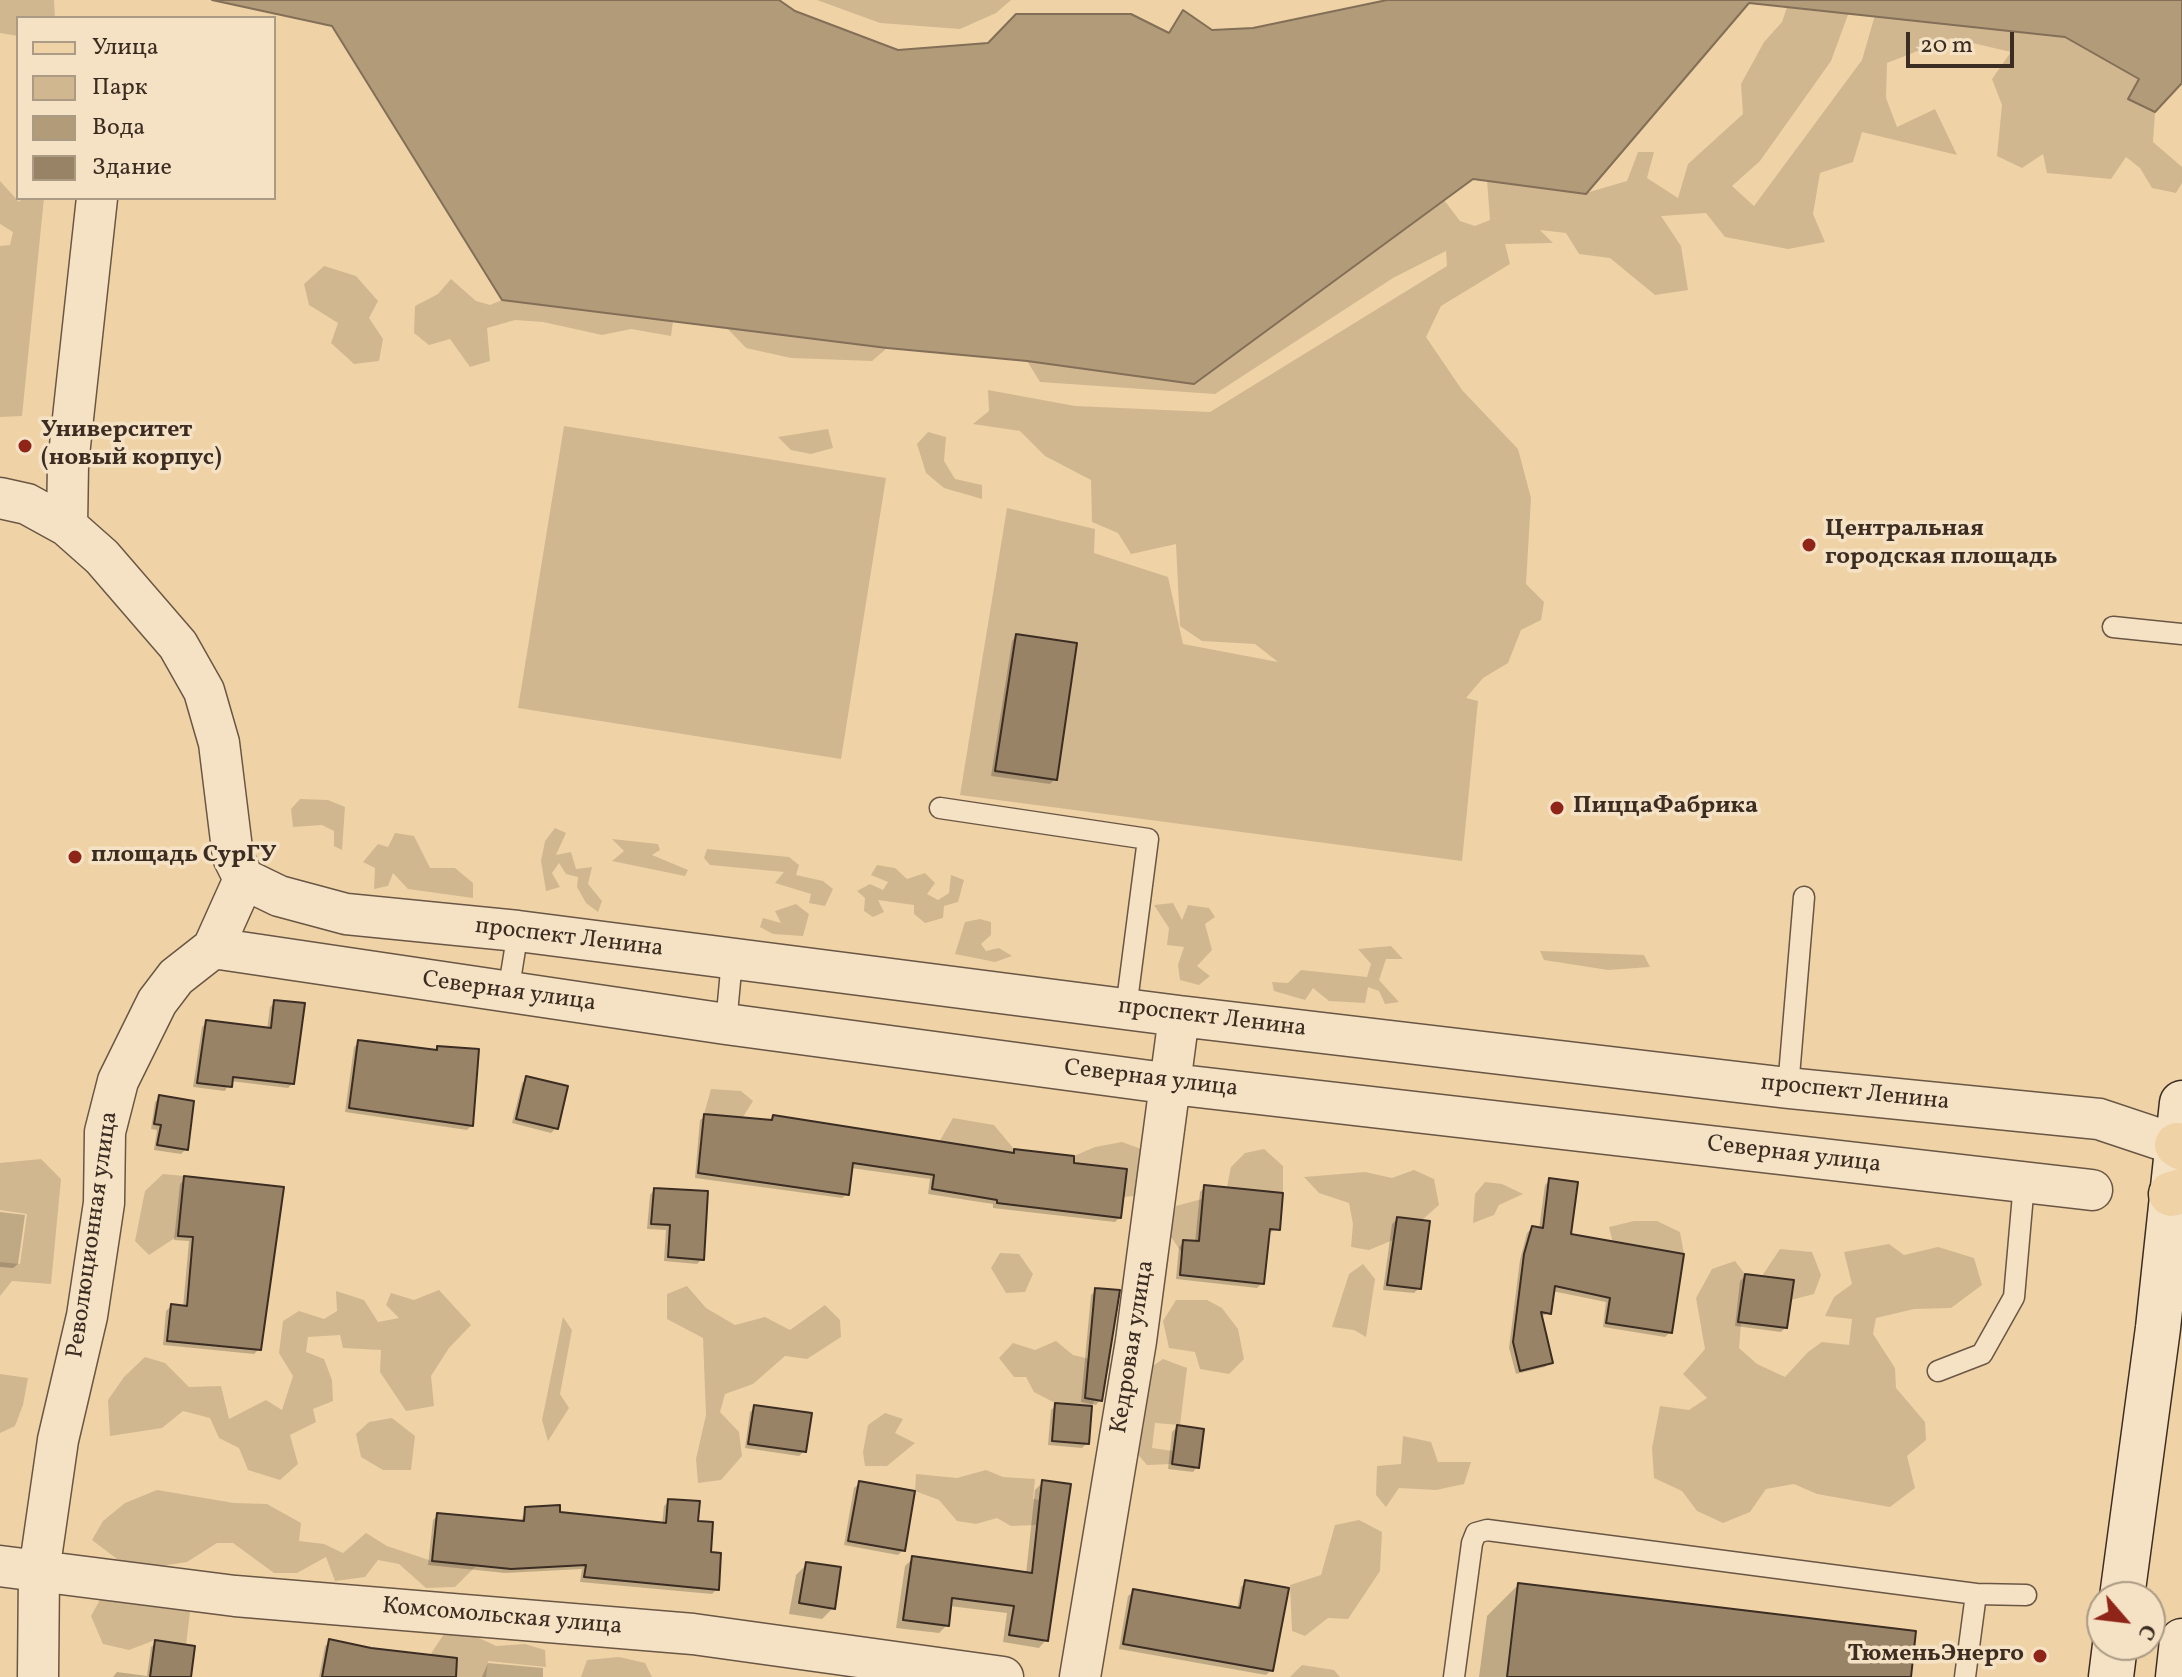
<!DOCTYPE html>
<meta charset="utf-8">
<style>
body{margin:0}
#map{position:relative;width:2182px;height:1677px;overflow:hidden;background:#efd3a6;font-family:Vollkorn,serif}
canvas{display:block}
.legend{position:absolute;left:16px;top:16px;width:260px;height:184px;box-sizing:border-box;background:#f5e2c5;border:2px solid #ab9a84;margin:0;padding:10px 14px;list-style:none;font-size:24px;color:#3c2d23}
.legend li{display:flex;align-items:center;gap:16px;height:40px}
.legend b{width:40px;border:2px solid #ab9a84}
.north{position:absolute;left:2086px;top:1581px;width:80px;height:80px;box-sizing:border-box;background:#f5e2c5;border:2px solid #ab9a84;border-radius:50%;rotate:118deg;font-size:22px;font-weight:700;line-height:32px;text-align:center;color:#3c2d23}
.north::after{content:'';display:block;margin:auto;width:28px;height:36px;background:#8f2418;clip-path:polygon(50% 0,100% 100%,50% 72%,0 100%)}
.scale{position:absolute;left:1906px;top:32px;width:108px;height:36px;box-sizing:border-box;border:4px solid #3c2d23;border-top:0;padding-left:10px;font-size:24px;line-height:28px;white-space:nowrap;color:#3c2d23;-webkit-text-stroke:6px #f5e2c5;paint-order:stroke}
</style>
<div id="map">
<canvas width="2182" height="1677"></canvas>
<ul class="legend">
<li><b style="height:10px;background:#efd3a6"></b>Улица</li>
<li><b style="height:22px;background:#d1b790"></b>Парк</li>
<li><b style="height:22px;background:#b29b79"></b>Вода</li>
<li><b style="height:22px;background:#998367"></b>Здание</li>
</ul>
<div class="north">С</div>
<div class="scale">20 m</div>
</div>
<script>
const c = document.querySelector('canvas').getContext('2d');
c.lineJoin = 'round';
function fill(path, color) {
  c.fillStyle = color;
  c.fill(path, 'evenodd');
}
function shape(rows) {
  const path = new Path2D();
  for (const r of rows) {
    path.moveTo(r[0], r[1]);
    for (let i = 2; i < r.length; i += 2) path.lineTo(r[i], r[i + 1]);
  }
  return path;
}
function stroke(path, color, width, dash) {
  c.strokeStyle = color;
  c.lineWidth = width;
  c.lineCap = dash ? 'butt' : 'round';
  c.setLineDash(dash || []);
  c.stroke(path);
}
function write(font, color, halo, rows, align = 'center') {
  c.font = font + ' Vollkorn,serif';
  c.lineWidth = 7;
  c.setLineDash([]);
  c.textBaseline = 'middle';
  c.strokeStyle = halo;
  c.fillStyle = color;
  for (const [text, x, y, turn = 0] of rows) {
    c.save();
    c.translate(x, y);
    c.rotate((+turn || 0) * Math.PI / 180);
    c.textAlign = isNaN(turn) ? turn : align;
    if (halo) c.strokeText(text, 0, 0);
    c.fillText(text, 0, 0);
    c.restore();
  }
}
fill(shape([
 [0,0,54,0,55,18,18,18,18,36,0,33],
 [817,0,1011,0,996,13,960,29,880,23],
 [1787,7,1849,12,1831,61,1760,161,1732,186,1754,206,1862,60,1875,15,2065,37,2101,55,2140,79,2128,99,2155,112,2153,142,2182,167,2182,183,2176,193,2152,188,2140,168,2126,157,2111,179,2047,173,2043,154,2022,168,1997,156,2002,105,1992,79,2011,52,1951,38,1887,63,1886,98,1897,127,1935,109,1957,155,1862,132,1853,162,1820,173,1813,214,1825,242,1788,249,1725,237,1706,213,1661,216,1681,246,1688,290,1655,295,1610,258,1579,254,1566,233,1540,230,1553,243,1505,244,1510,264,1441,306,1426,337,1462,390,1518,449,1531,498,1526,584,1544,602,1541,620,1521,630,1508,663,1483,678,1466,698,1478,701,1462,861,960,795,1007,508,1095,529,1094,553,1168,577,1183,644,1278,662,1255,644,1202,641,1180,626,1176,544,1131,554,1118,533,1092,522,1091,480,1045,456,1020,431,973,424,989,411,988,390,1075,406,1210,412,1447,266,1446,251,1393,278,1215,394,1040,382,1027,361,1194,384,1444,200,1460,221,1475,226,1490,220,1487,180,1586,193,1627,181,1638,152,1654,152,1647,178,1678,198,1688,164,1743,114,1741,84,1764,42,1782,22],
 [0,181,19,202,22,198,44,198,22,416,0,417,0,246,10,245,13,232,0,224],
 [324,266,356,276,378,301,369,318,383,339,379,361,354,364,331,343,338,323,309,305,304,284],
 [451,279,476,301,490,305,502,300,673,321,671,336,631,329,602,335,543,322,515,320,487,328,490,361,470,367,450,339,429,345,414,333,415,306,438,294],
 [727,328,887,348,872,361,791,358,746,348],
 [564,426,886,478,841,759,518,708],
 [828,429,833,448,811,454,791,450,778,437],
 [928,432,946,437,944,461,955,479,982,485,982,499,944,488,926,473,917,444],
 [300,799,328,800,345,807,342,850,334,846,334,831,322,825,293,827,291,809],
 [555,828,566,833,556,855,571,852,576,869,592,867,588,884,602,901,598,912,586,903,577,887,578,877,566,874,559,863,552,873,560,887,546,891,541,861,545,841],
 [395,833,414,836,430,868,455,868,473,883,473,898,408,889,393,873,388,886,374,889,375,868,363,862,378,844,388,847],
 [612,839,658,844,660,850,652,855,688,870,685,876,612,861,624,851],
 [707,849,789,857,799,865,796,875,823,881,833,889,825,906,809,903,811,894,775,883,784,872,710,865,704,858],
 [877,865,895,868,907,879,925,873,935,883,927,894,938,900,949,893,951,875,964,880,958,902,944,906,943,918,925,923,914,914,914,905,878,900,884,912,873,917,864,911,865,898,857,891,870,884,883,890,888,882,871,875],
 [1173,903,1182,920,1188,905,1209,908,1215,917,1205,924,1212,950,1197,966,1210,976,1199,985,1180,980,1178,965,1184,947,1167,945,1169,928,1154,905],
 [796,904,809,914,803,936,773,934,760,927,763,918,781,923,775,911],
 [980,919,991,922,991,935,981,944,986,951,999,948,1012,956,995,962,955,954,965,922],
 [1391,946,1403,959,1386,959,1379,980,1399,1002,1385,1004,1379,991,1368,987,1365,1003,1329,1001,1313,988,1305,1000,1274,991,1272,982,1288,983,1301,970,1367,977,1371,964,1358,949],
 [1540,951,1644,955,1650,967,1608,970,1544,960],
 [711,1089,741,1091,753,1101,743,1117,704,1114],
 [953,1118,994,1125,1014,1149,1006,1166,939,1142],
 [1122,1142,1144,1150,1143,1195,1124,1197,1127,1169,1074,1163,1074,1156,1095,1147],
 [1264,1149,1283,1166,1283,1193,1227,1187,1231,1167,1245,1153],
 [41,1159,61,1179,51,1284,12,1281,0,1296,0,1262,20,1264,27,1214,0,1210,0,1163],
 [1414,1170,1434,1179,1439,1205,1422,1220,1397,1217,1393,1240,1369,1250,1351,1247,1353,1224,1349,1203,1319,1193,1304,1177,1365,1172,1392,1178],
 [163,1174,184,1176,178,1236,149,1255,135,1241,145,1191],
 [1485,1182,1502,1184,1523,1194,1499,1205,1494,1215,1473,1223,1475,1194],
 [1202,1199,1201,1221,1218,1244,1184,1240,1182,1253,1169,1234,1176,1206],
 [1634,1221,1657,1221,1680,1232,1684,1254,1613,1243,1609,1227],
 [1889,1244,1904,1255,1938,1247,1974,1258,1982,1285,1951,1308,1914,1309,1876,1318,1873,1334,1895,1368,1896,1388,1925,1422,1926,1440,1907,1456,1915,1488,1890,1507,1817,1494,1794,1484,1766,1489,1750,1512,1723,1523,1697,1511,1682,1491,1654,1478,1652,1448,1660,1406,1689,1410,1707,1398,1683,1374,1705,1349,1696,1298,1712,1269,1735,1261,1745,1274,1739,1348,1757,1364,1785,1377,1808,1352,1822,1342,1849,1345,1852,1319,1825,1316,1834,1297,1852,1284,1844,1252],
 [1780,1249,1812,1252,1821,1275,1814,1294,1791,1300,1793,1280,1762,1276],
 [1000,1253,1019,1254,1033,1274,1025,1292,1006,1293,991,1268],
 [1363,1264,1375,1279,1366,1337,1354,1330,1332,1327,1349,1274],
 [687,1286,706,1308,735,1325,765,1317,790,1330,825,1305,840,1320,841,1337,807,1359,785,1356,753,1384,725,1394,720,1412,739,1432,742,1456,721,1480,698,1483,696,1459,706,1415,703,1338,667,1319,667,1294],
 [439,1290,471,1325,449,1348,431,1376,434,1406,406,1411,380,1372,381,1350,343,1348,340,1335,308,1337,306,1352,324,1359,332,1380,333,1401,313,1409,316,1422,290,1435,298,1464,280,1480,248,1470,239,1448,219,1438,210,1418,183,1411,162,1428,110,1436,108,1400,124,1377,145,1357,165,1363,189,1387,221,1386,229,1419,266,1400,282,1410,293,1376,279,1353,283,1321,299,1311,324,1319,337,1311,336,1291,364,1300,378,1322,399,1318,386,1305,391,1293,414,1300],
 [1176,1300,1207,1300,1222,1308,1238,1329,1244,1359,1229,1374,1200,1369,1195,1352,1169,1348,1163,1321],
 [563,1317,572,1330,560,1394,569,1408,548,1441,542,1420],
 [1056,1341,1073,1355,1111,1364,1092,1406,1055,1403,1034,1392,1026,1377,1014,1377,999,1358,1013,1343,1035,1350],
 [1163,1359,1187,1368,1180,1425,1155,1423,1152,1448,1173,1451,1172,1464,1147,1465,1135,1451,1130,1434,1144,1427,1145,1371],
 [0,1374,28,1378,23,1405,15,1426,0,1433],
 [885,1413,903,1419,895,1433,915,1443,887,1466,865,1466,863,1452,868,1425],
 [392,1418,415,1436,411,1470,383,1470,361,1457,356,1434,369,1422],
 [1403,1436,1431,1442,1438,1462,1471,1462,1464,1484,1436,1490,1399,1488,1386,1507,1376,1495,1377,1466,1401,1464],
 [986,1470,1003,1477,1035,1479,1033,1499,1041,1500,1037,1525,1011,1526,997,1518,976,1524,957,1521,939,1500,915,1491,916,1474,957,1478],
 [157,1490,234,1503,267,1504,301,1523,299,1541,324,1544,343,1553,366,1533,387,1546,432,1561,477,1565,455,1587,426,1588,399,1564,378,1560,365,1577,335,1581,326,1557,297,1573,274,1573,233,1543,217,1543,187,1562,148,1568,117,1559,92,1540,103,1521,125,1503],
 [1359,1520,1382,1532,1380,1571,1348,1619,1328,1618,1305,1636,1292,1631,1290,1585,1321,1575,1335,1525],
 [102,1596,144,1596,190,1612,186,1645,155,1640,129,1650,103,1644,91,1616],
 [446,1631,475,1636,496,1646,525,1644,545,1650,546,1667,488,1661,486,1677,452,1677,428,1669,430,1655],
 [619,1657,645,1663,652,1677,581,1677,587,1660],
 [1302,1665,1334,1670,1340,1677,1290,1677]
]), '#d1b790');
const water = shape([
 [212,0,779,0,795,11,898,50,988,43,1016,14,1131,14,1169,33,1183,10,1212,30,1253,28,1387,0,2182,0,2182,83,2155,112,2128,99,2139,79,2065,37,1749,3,1586,194,1473,179,1194,384,1027,361,887,348,502,300,332,26,212,0]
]);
fill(water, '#b29b79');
stroke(water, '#836f57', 2);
fill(shape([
 [1016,636,1055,779,1050,784,991,776,1012,641],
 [275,1002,293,1083,288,1088,230,1081,225,1091,193,1087,202,1027,207,1022,267,1030,270,1007],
 [359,1042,434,1052,438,1048,472,1125,467,1130,345,1112,354,1047],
 [527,1078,556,1128,551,1133,512,1123,522,1083],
 [160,1097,186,1149,181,1154,154,1150,157,1130,151,1129,155,1102],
 [705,1116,770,1122,774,1118,1011,1155,1015,1151,1071,1164,1120,1217,1115,1222,993,1208,993,1204,928,1194,930,1179,851,1168,847,1194,842,1198,695,1178,700,1120],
 [185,1179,259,1349,254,1354,163,1345,166,1311,171,1306,183,1308,189,1241,174,1240,180,1184],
 [1550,1180,1569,1236,1670,1332,1665,1337,1603,1327,1606,1302,1552,1291,1549,1313,1540,1317,1550,1362,1545,1367,1516,1374,1509,1348,1520,1260,1527,1233,1532,1228,1539,1229,1545,1185],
 [1205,1187,1278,1229,1268,1233,1262,1283,1257,1288,1176,1279,1179,1247,1184,1242,1195,1243,1200,1192],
 [654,1190,702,1259,697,1264,664,1261,666,1230,647,1229,650,1195],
 [0,1212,25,1215,18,1264,13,1268,0,1267],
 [1397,1219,1419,1288,1414,1293,1383,1290,1392,1224],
 [1745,1276,1786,1327,1781,1332,1735,1326,1740,1281],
 [1096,1290,1100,1400,1096,1405,1081,1402,1091,1295],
 [1056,1405,1087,1443,1082,1448,1048,1445,1051,1410],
 [755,1407,804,1451,799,1456,745,1448,750,1412],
 [1177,1427,1197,1467,1193,1472,1168,1469,1172,1432],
 [1043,1482,1046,1640,1039,1648,1003,1642,1007,1613,949,1606,947,1625,939,1633,896,1628,905,1566,912,1559,1026,1574,1035,1490],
 [859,1484,903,1550,898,1555,844,1545,854,1488],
 [669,1501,696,1523,717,1589,712,1594,580,1582,582,1569,505,1573,428,1565,433,1520,438,1515,520,1523,526,1509,662,1524,664,1506],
 [807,1564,833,1608,822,1619,789,1614,796,1575],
 [1246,1582,1271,1670,1266,1675,1119,1649,1128,1596,1133,1592,1237,1610,1241,1587],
 [1518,1585,1908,1677,1479,1677,1487,1616],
 [330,1641,428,1656,425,1677,319,1677,325,1646],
 [156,1643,189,1677,113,1677,117,1672,147,1676,151,1647],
 [488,1663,543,1668,543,1677,482,1677]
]), '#0003');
const building = shape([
 [1016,634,1077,643,1057,780,995,771,1016,634],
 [274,1000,305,1003,294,1084,233,1077,232,1087,197,1083,206,1020,271,1028,274,1000],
 [358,1040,437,1050,437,1046,479,1049,473,1126,349,1108,358,1040],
 [526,1076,568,1086,558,1129,516,1119,526,1076],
 [159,1095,194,1101,188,1150,157,1145,161,1125,154,1124,159,1095],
 [704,1114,772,1120,773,1115,1014,1153,1014,1149,1074,1156,1074,1163,1127,1169,1121,1218,997,1203,997,1200,932,1189,934,1175,853,1163,849,1195,698,1173,704,1114],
 [184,1176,284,1187,261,1350,167,1341,171,1304,187,1306,193,1237,178,1236,184,1176],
 [1549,1178,1578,1182,1571,1234,1684,1254,1672,1333,1606,1323,1610,1298,1555,1286,1551,1314,1541,1312,1553,1363,1520,1371,1513,1342,1524,1254,1532,1226,1543,1228,1549,1178],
 [1204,1185,1283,1193,1280,1230,1270,1229,1264,1284,1180,1275,1183,1240,1199,1241,1204,1185],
 [654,1188,708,1191,704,1260,668,1257,670,1225,651,1224,654,1188],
 [1397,1217,1430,1221,1421,1289,1387,1285,1397,1217],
 [1745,1274,1794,1280,1787,1328,1738,1322,1745,1274],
 [1095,1288,1120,1290,1102,1401,1085,1398,1095,1288],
 [1055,1403,1092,1406,1089,1444,1052,1441,1055,1403],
 [754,1405,812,1413,806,1452,748,1444,754,1405],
 [1177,1425,1204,1429,1199,1468,1172,1464,1177,1425],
 [1042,1480,1071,1484,1048,1641,1009,1635,1014,1606,952,1598,949,1626,903,1620,912,1556,1032,1573,1042,1480],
 [859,1481,915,1491,905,1551,848,1541,859,1481],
 [668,1499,700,1501,698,1521,713,1522,711,1552,721,1553,719,1590,584,1577,586,1565,511,1569,432,1561,437,1513,524,1521,525,1507,560,1505,560,1512,666,1523,668,1499],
 [806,1562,841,1567,835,1609,799,1603,806,1562],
 [1245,1580,1289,1588,1273,1671,1123,1644,1133,1589,1240,1608,1245,1580],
 [1518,1583,1916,1631,1911,1677,1507,1677,1518,1583],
 [329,1639,371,1648,457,1658,456,1677,322,1677,329,1639],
 [155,1640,195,1646,191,1677,150,1677,155,1640]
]);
fill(building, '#998367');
stroke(building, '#3c2d23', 2);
const lane = shape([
 [2113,627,2182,634],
 [940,808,1148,839,1126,1009],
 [508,993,518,931],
 [726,1024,732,960],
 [1788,1088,1804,897],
 [1938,1371,1982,1354,2014,1297,2024,1183],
 [1454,1677,1472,1543,1476,1533,1487,1530,1976,1594,2026,1595],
 [1965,1677,1976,1594]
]);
const street = shape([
 [0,498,27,504,67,526,102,557,178,645,204,691,219,743,233,857,244,879],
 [67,526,68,464,97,198],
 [244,879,279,896,346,914,518,931,1179,1016,1788,1088,2099,1119,2177,1145],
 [213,948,726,1024,1172,1084,2092,1190],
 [0,1566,235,1596,693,1634,1003,1677],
 [38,1677,39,1572,58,1440,87,1316,104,1203,105,1132,118,1081,157,1002,176,977,213,948,244,879],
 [1080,1677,1136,1341,1179,1016]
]);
const secondary = shape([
 [2122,1597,2158,1328,2182,1103],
 [2111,1677,2115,1645],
 [2178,1677,2182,1641]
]);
const primary = shape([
 [2177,1145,2182,1148],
 [2171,1194,2182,1191]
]);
stroke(lane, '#695644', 23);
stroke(street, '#695644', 43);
stroke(secondary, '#3c2d23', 47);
stroke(primary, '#3c2d23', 47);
stroke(lane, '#f5e2c5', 20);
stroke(street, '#f5e2c5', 40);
stroke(secondary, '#f5e2c5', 44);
stroke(primary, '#efd3a6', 44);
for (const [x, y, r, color] of [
 [25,446,8,"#8f2418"],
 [1809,545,8,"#8f2418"],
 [1557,808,8,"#8f2418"],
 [75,857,8,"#8f2418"],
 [2040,1656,8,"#8f2418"]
]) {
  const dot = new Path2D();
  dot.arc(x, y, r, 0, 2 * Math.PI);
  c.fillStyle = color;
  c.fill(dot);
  stroke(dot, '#f5e2c5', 3);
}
write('bold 24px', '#3c2d23', '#f5e2c5', [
 ["Университет",41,432],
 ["(новый корпус)",41,460],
 ["Центральная",1825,531],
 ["городская площадь",1825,559],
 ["ПиццаФабрика",1573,808],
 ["площадь СурГУ",91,857],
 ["ТюменьЭнерго",2024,1656,"right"]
], 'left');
write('24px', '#3c2d23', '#f5e2c5', [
 ["проспект Ленина",569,939,7],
 ["Северная улица",509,993,8],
 ["проспект Ленина",1212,1019,7],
 ["Северная улица",1151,1080,7],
 ["проспект Ленина",1855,1094,6],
 ["Северная улица",1794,1156,7],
 ["Революционная улица",94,1235,-82],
 ["Кедровая улица",1134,1347,-81],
 ["Комсомольская улица",502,1618,5]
]);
</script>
